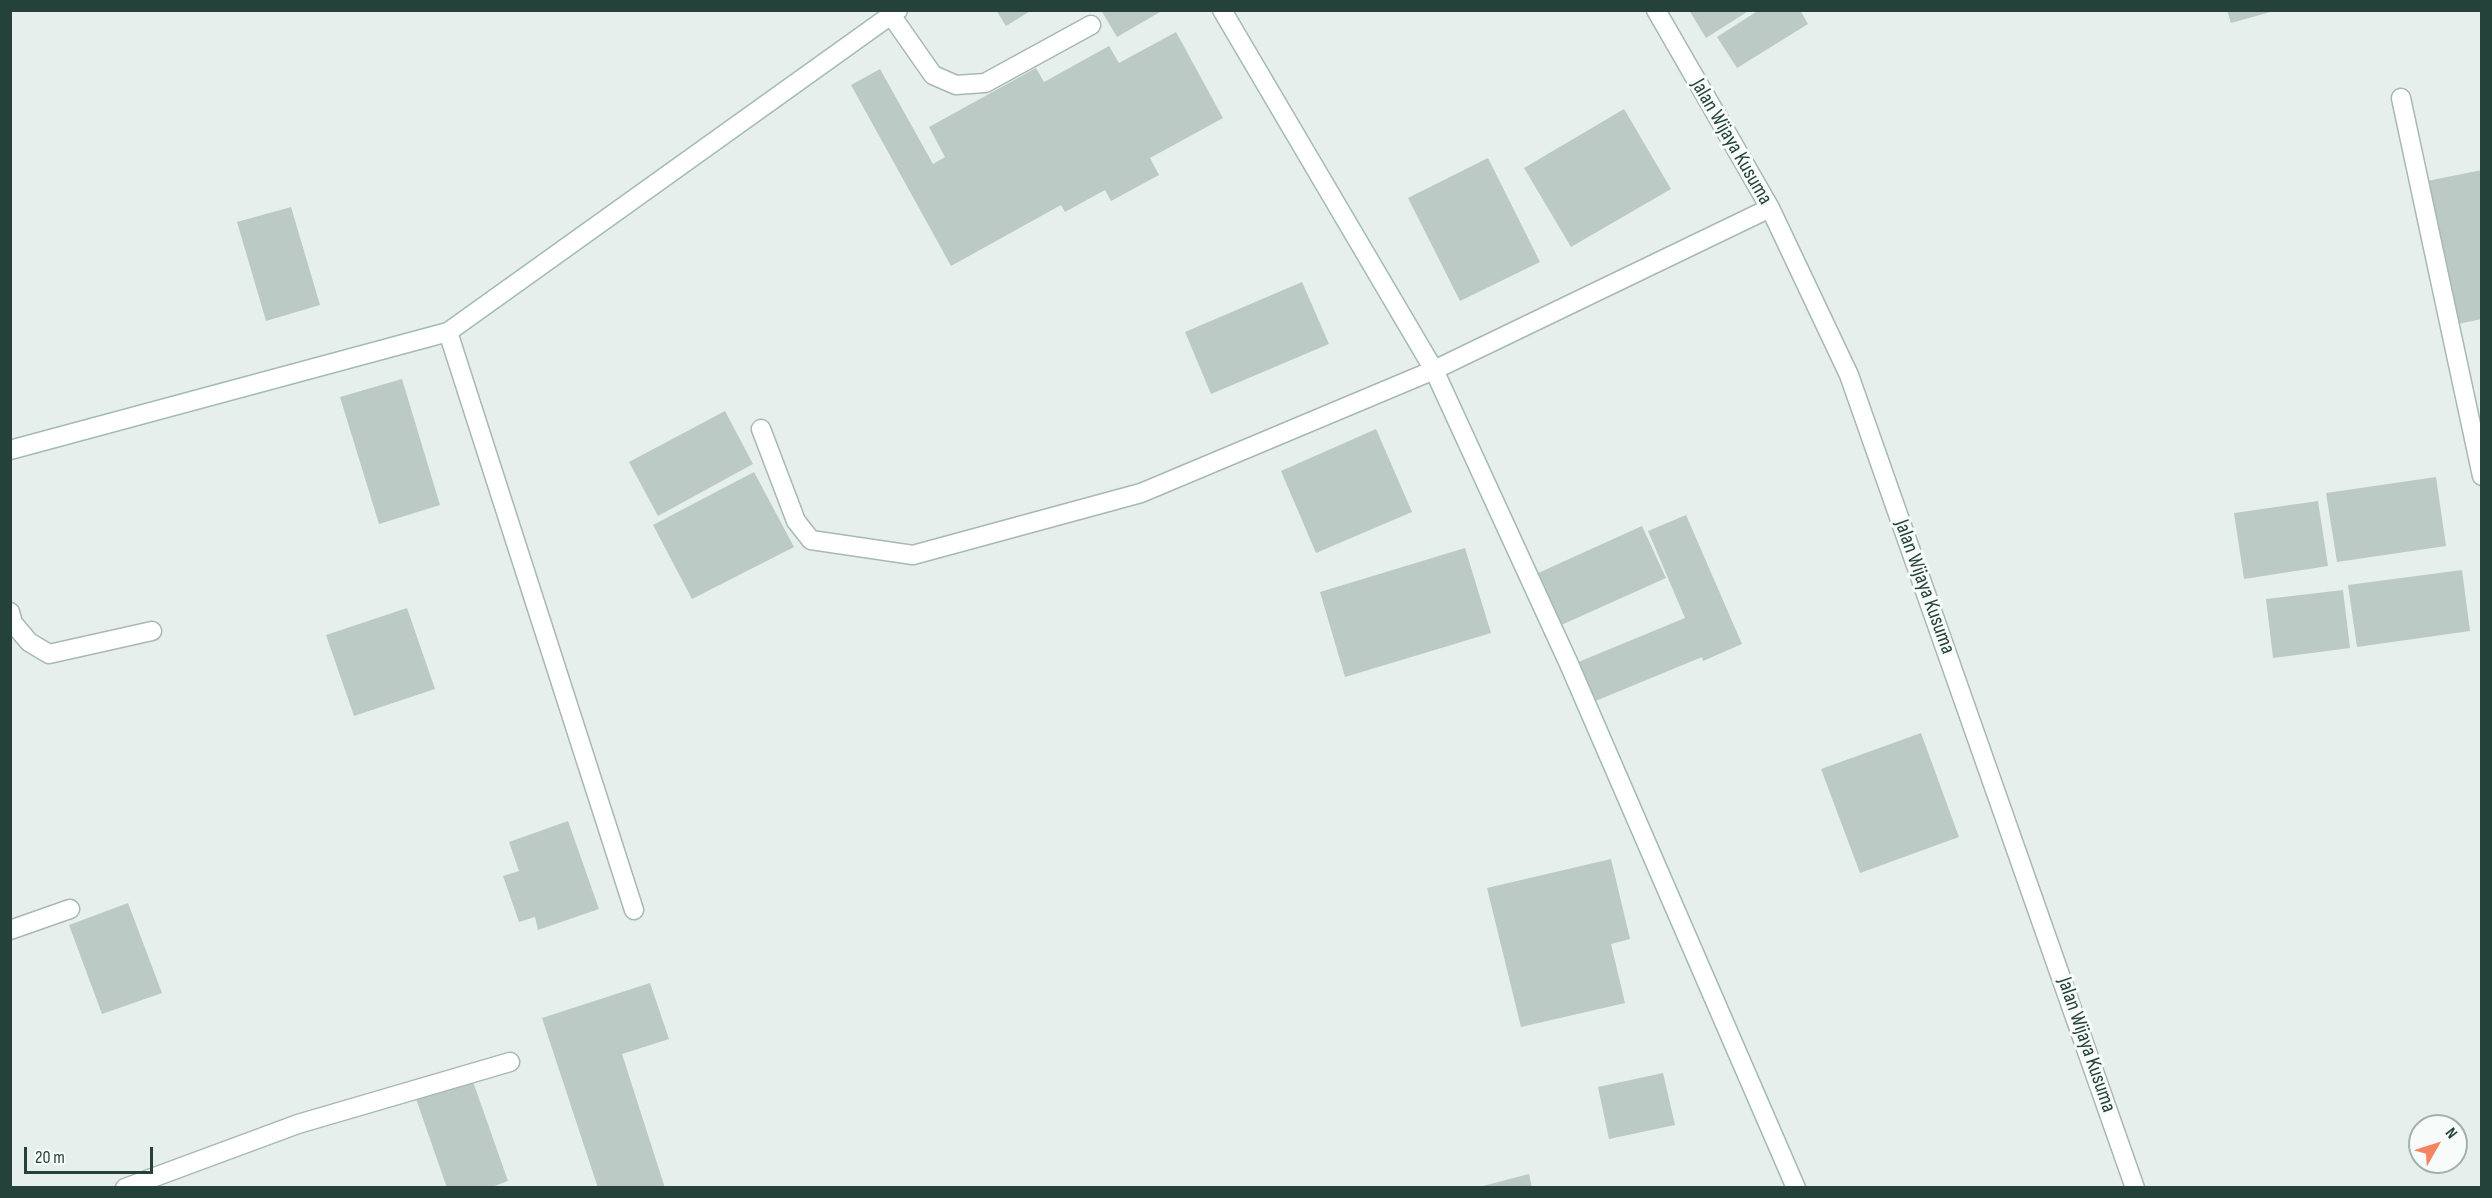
<!DOCTYPE html>
<style>
body{margin:0}
#map{position:relative;width:2492px;height:1198px;overflow:hidden;background:#e6efeb;font-family:"Sofia Sans Condensed",sans-serif}
canvas{display:block}
.frame{position:absolute;inset:0;border:12px solid #24423a;pointer-events:none}
.north{position:absolute;left:2408px;top:1114px;width:60px;height:60px;box-sizing:border-box;background:#f7fbf9;border:2px solid #a3b1ad;border-radius:50%;rotate:51deg;font-size:16px;font-weight:700;line-height:24px;text-align:center;color:#24423a}
.north::after{content:'';display:block;margin:auto;width:21px;height:27px;background:#f4845f;clip-path:polygon(50% 0,100% 100%,50% 72%,0 100%)}
.scale{position:absolute;left:24px;top:1147px;width:129px;height:27px;box-sizing:border-box;border:3px solid #24423a;border-top:0;padding-left:8px;font-size:18px;line-height:21px;white-space:nowrap;color:#24423a;-webkit-text-stroke:4px #f7fbf9;paint-order:stroke}
</style>
<div id="map">
<canvas width="2492" height="1198"></canvas>
<div class="frame"></div>
<div class="north">N</div>
<div class="scale">20 m</div>
</div>
<script>
const c = document.querySelector('canvas').getContext('2d');
c.lineJoin = 'round';
function fill(path, color) {
  c.fillStyle = color;
  c.fill(path, 'evenodd');
}
function shape(rows) {
  const path = new Path2D();
  for (const r of rows) {
    path.moveTo(r[0], r[1]);
    for (let i = 2; i < r.length; i += 2) path.lineTo(r[i], r[i + 1]);
  }
  return path;
}
function stroke(path, color, width, dash) {
  c.strokeStyle = color;
  c.lineWidth = width;
  c.lineCap = dash ? 'butt' : 'round';
  c.setLineDash(dash || []);
  c.stroke(path);
}
function write(font, color, halo, rows, align = 'center') {
  c.font = font + ' "Sofia Sans Condensed",sans-serif';
  c.lineWidth = 6;
  c.setLineDash([]);
  c.textBaseline = 'middle';
  c.strokeStyle = halo;
  c.fillStyle = color;
  for (const [text, x, y, turn = 0] of rows) {
    c.save();
    c.translate(x, y);
    c.rotate((+turn || 0) * Math.PI / 180);
    c.textAlign = isNaN(turn) ? turn : align;
    if (halo) c.strokeText(text, 0, 0);
    c.fillText(text, 0, 0);
    c.restore();
  }
}
fill(shape([
 [996,10,1032,10,1006,26],
 [1101,10,1159,10,1160,12,1117,37],
 [1689,10,1750,10,1706,38],
 [1759,10,1800,10,1808,24,1737,68,1717,37],
 [2227,10,2274,10,2274,11,2231,23],
 [1176,32,1223,118,1150,158,1159,175,1111,201,1105,190,1065,212,1061,205,951,266,851,85,880,69,933,164,945,157,929,127,1036,68,1044,82,1109,46,1119,63],
 [1624,109,1671,189,1571,247,1524,168],
 [1488,158,1540,262,1460,301,1408,198],
 [2482,170,2482,319,2458,324,2427,181],
 [291,207,320,305,266,321,237,222],
 [1302,282,1329,344,1211,394,1185,332],
 [402,379,440,505,379,524,340,397],
 [725,411,753,464,658,516,629,462],
 [1376,429,1412,512,1316,553,1281,471],
 [754,472,794,547,692,599,653,525],
 [2436,477,2446,546,2337,562,2326,493],
 [2318,501,2328,566,2244,579,2234,513],
 [1686,515,1742,644,1703,661,1702,657,1593,702,1576,663,1685,618,1648,531],
 [1642,526,1666,578,1559,626,1536,574],
 [1465,548,1491,633,1345,677,1320,592],
 [2462,570,2470,631,2357,647,2348,585],
 [2343,590,2350,648,2273,658,2266,599],
 [407,608,435,689,354,716,326,635],
 [1921,733,1959,837,1860,873,1821,769],
 [568,821,599,909,538,930,535,917,519,922,503,876,519,871,509,842],
 [1611,859,1630,939,1611,944,1625,1003,1521,1027,1487,888],
 [128,903,162,993,102,1014,69,925],
 [650,983,669,1039,622,1054,665,1188,598,1188,542,1018],
 [1663,1073,1675,1125,1609,1139,1598,1087],
 [471,1076,508,1181,489,1188,447,1188,415,1096],
 [1529,1174,1532,1188,1479,1188,1479,1187]
]), '#bbcac4');
const lane = shape([
 [891,15,933,75,956,85,985,83,1091,25],
 [2401,98,2482,476],
 [10,612,13,623,29,642,49,654,152,631]
]);
const street = shape([
 [1656,10,1770,208,1849,375,2135,1188],
 [448,332,634,910],
 [761,429,796,521,811,540,913,555,1141,493,1434,370,1770,208],
 [10,930,70,909],
 [125,1188,298,1124,510,1062]
]);
const secondary = shape([
 [1222,10,1434,370,1569,664,1796,1188],
 [10,450,448,332,898,10]
]);
stroke(lane, '#a8b8b2', 21);
stroke(street, '#a8b8b2', 21);
stroke(secondary, '#a4bbb3', 21);
stroke(lane, '#fff', 18);
stroke(street, '#fff', 18);
stroke(secondary, '#fff', 18);
write('21px', '#24423a', '#f7fbf9', [
 ["Jalan Wijaya Kusuma",1731,142,60],
 ["Jalan Wijaya Kusuma",1924,587,70],
 ["Jalan Wijaya Kusuma",2086,1045,71]
]);
</script>
